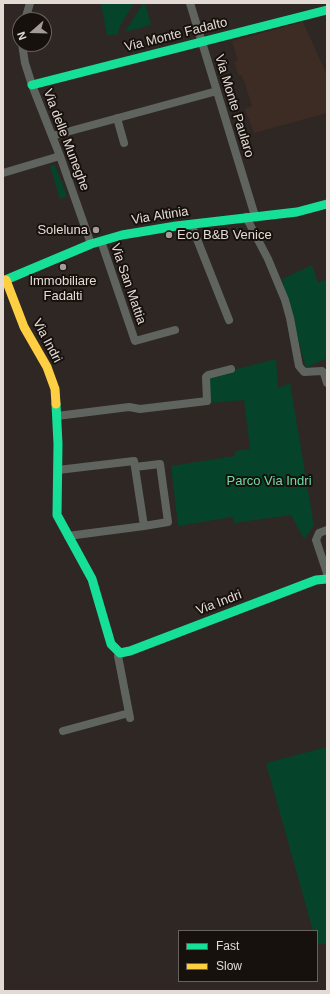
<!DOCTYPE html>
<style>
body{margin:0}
#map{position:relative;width:330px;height:994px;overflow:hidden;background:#2f2723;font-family:Arial,sans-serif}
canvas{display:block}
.frame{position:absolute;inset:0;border:4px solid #e3dad4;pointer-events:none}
.legend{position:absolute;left:178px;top:930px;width:140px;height:52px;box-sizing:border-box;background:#17110d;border:1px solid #69615d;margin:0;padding:5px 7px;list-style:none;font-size:12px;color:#e3dad4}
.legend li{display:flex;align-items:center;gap:8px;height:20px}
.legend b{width:20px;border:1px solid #69615d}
.north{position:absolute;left:12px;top:12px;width:40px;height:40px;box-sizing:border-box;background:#17110d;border:1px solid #69615d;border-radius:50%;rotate:250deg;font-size:11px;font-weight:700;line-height:16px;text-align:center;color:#e3dad4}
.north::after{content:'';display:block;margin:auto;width:14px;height:18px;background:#a49b96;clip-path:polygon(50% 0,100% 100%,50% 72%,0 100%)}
</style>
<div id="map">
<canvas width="330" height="994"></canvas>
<div class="frame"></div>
<ul class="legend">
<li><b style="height:5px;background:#16e098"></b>Fast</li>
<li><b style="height:5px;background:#ffcf43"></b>Slow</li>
</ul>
<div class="north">N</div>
</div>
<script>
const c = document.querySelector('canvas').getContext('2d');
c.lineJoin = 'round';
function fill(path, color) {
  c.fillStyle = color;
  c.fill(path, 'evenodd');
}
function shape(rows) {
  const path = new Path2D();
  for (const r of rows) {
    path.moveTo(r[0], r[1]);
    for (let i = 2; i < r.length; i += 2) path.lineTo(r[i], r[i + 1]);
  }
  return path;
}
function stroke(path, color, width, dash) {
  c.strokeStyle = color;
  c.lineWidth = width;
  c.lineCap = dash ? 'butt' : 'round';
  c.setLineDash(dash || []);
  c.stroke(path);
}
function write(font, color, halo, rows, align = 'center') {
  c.font = font + ' Arial,sans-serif';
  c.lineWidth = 4;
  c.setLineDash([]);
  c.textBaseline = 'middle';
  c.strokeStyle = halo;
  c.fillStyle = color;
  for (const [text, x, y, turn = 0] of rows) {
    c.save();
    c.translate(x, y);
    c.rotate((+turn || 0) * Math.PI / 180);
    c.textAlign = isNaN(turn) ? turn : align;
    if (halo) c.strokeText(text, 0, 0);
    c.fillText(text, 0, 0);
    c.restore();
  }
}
fill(shape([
 [303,22,327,75,327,113,254,133,245,109,252,106,242,75,239,76,234,62,238,61,232,41]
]), '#3c2c24');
fill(shape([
 [101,3,134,3,119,28,118,34,107,36],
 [143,3,145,3,151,25,125,32],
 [55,165,67,196,60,199,50,166],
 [312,265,318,283,327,279,327,358,306,368,282,279],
 [276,359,278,388,290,383,314,526,304,539,291,515,234,523,233,517,178,526,171,466,235,456,235,451,250,449,244,400,210,403,206,377],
 [327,747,327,944,317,944,317,931,313,931,266,763]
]), '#06432b');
stroke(shape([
 [190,3,255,216],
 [25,20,30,3],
 [22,44,25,63,32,85,60,156,91,244],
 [117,118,124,143],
 [52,136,217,91],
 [3,173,60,156],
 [246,217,268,259,285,300,290,318,299,366,304,372,322,371,324,373,327,383],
 [191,224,229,320],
 [101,241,135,341,175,330],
 [57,416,129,407,140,409,207,401,206,377,208,375,231,369],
 [135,467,160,464,168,522,144,526],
 [58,470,134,461,144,526,68,536],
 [327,530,319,533,316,540,327,573],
 [120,653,118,656,130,718],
 [63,731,129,713]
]), '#5f655e', 8);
stroke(shape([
 [32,85,327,10],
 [3,281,91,244,122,235,176,226,297,212,327,204],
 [56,404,58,444,57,515,92,579,111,644,120,653,130,651,316,580,327,579]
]), '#16e098', 9);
stroke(shape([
 [6,280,24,327,47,367,55,389,56,404]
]), '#ffcf43', 9);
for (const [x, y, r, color] of [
 [96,230,4,"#a49b96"],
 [169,235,4,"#a49b96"],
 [63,267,4,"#a49b96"]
]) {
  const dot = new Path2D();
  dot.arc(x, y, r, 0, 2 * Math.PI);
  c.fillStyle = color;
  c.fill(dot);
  stroke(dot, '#17110d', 1.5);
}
write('13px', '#e3dad4', '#17110d', [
 ["Via Monte Fadalto",176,35,-14],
 ["Via Monte Paularo",234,106,73],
 ["Via delle Muneghe",66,140,69],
 ["Via Altinia",160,216,-9],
 ["Via San Mattia",128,284,71],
 ["Via Indri",47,341,62],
 ["Via Indri",219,603,-21]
]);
write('13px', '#e3dad4', '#17110d', [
 ["Soleluna",88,230],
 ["Eco B&B Venice",177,235,"left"],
 ["Immobiliare",63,281,"center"],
 ["Fadalti",63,296,"center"]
], 'right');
write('13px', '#6adba4', '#17110d', [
 ["Parco Via Indri",269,481]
]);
</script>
